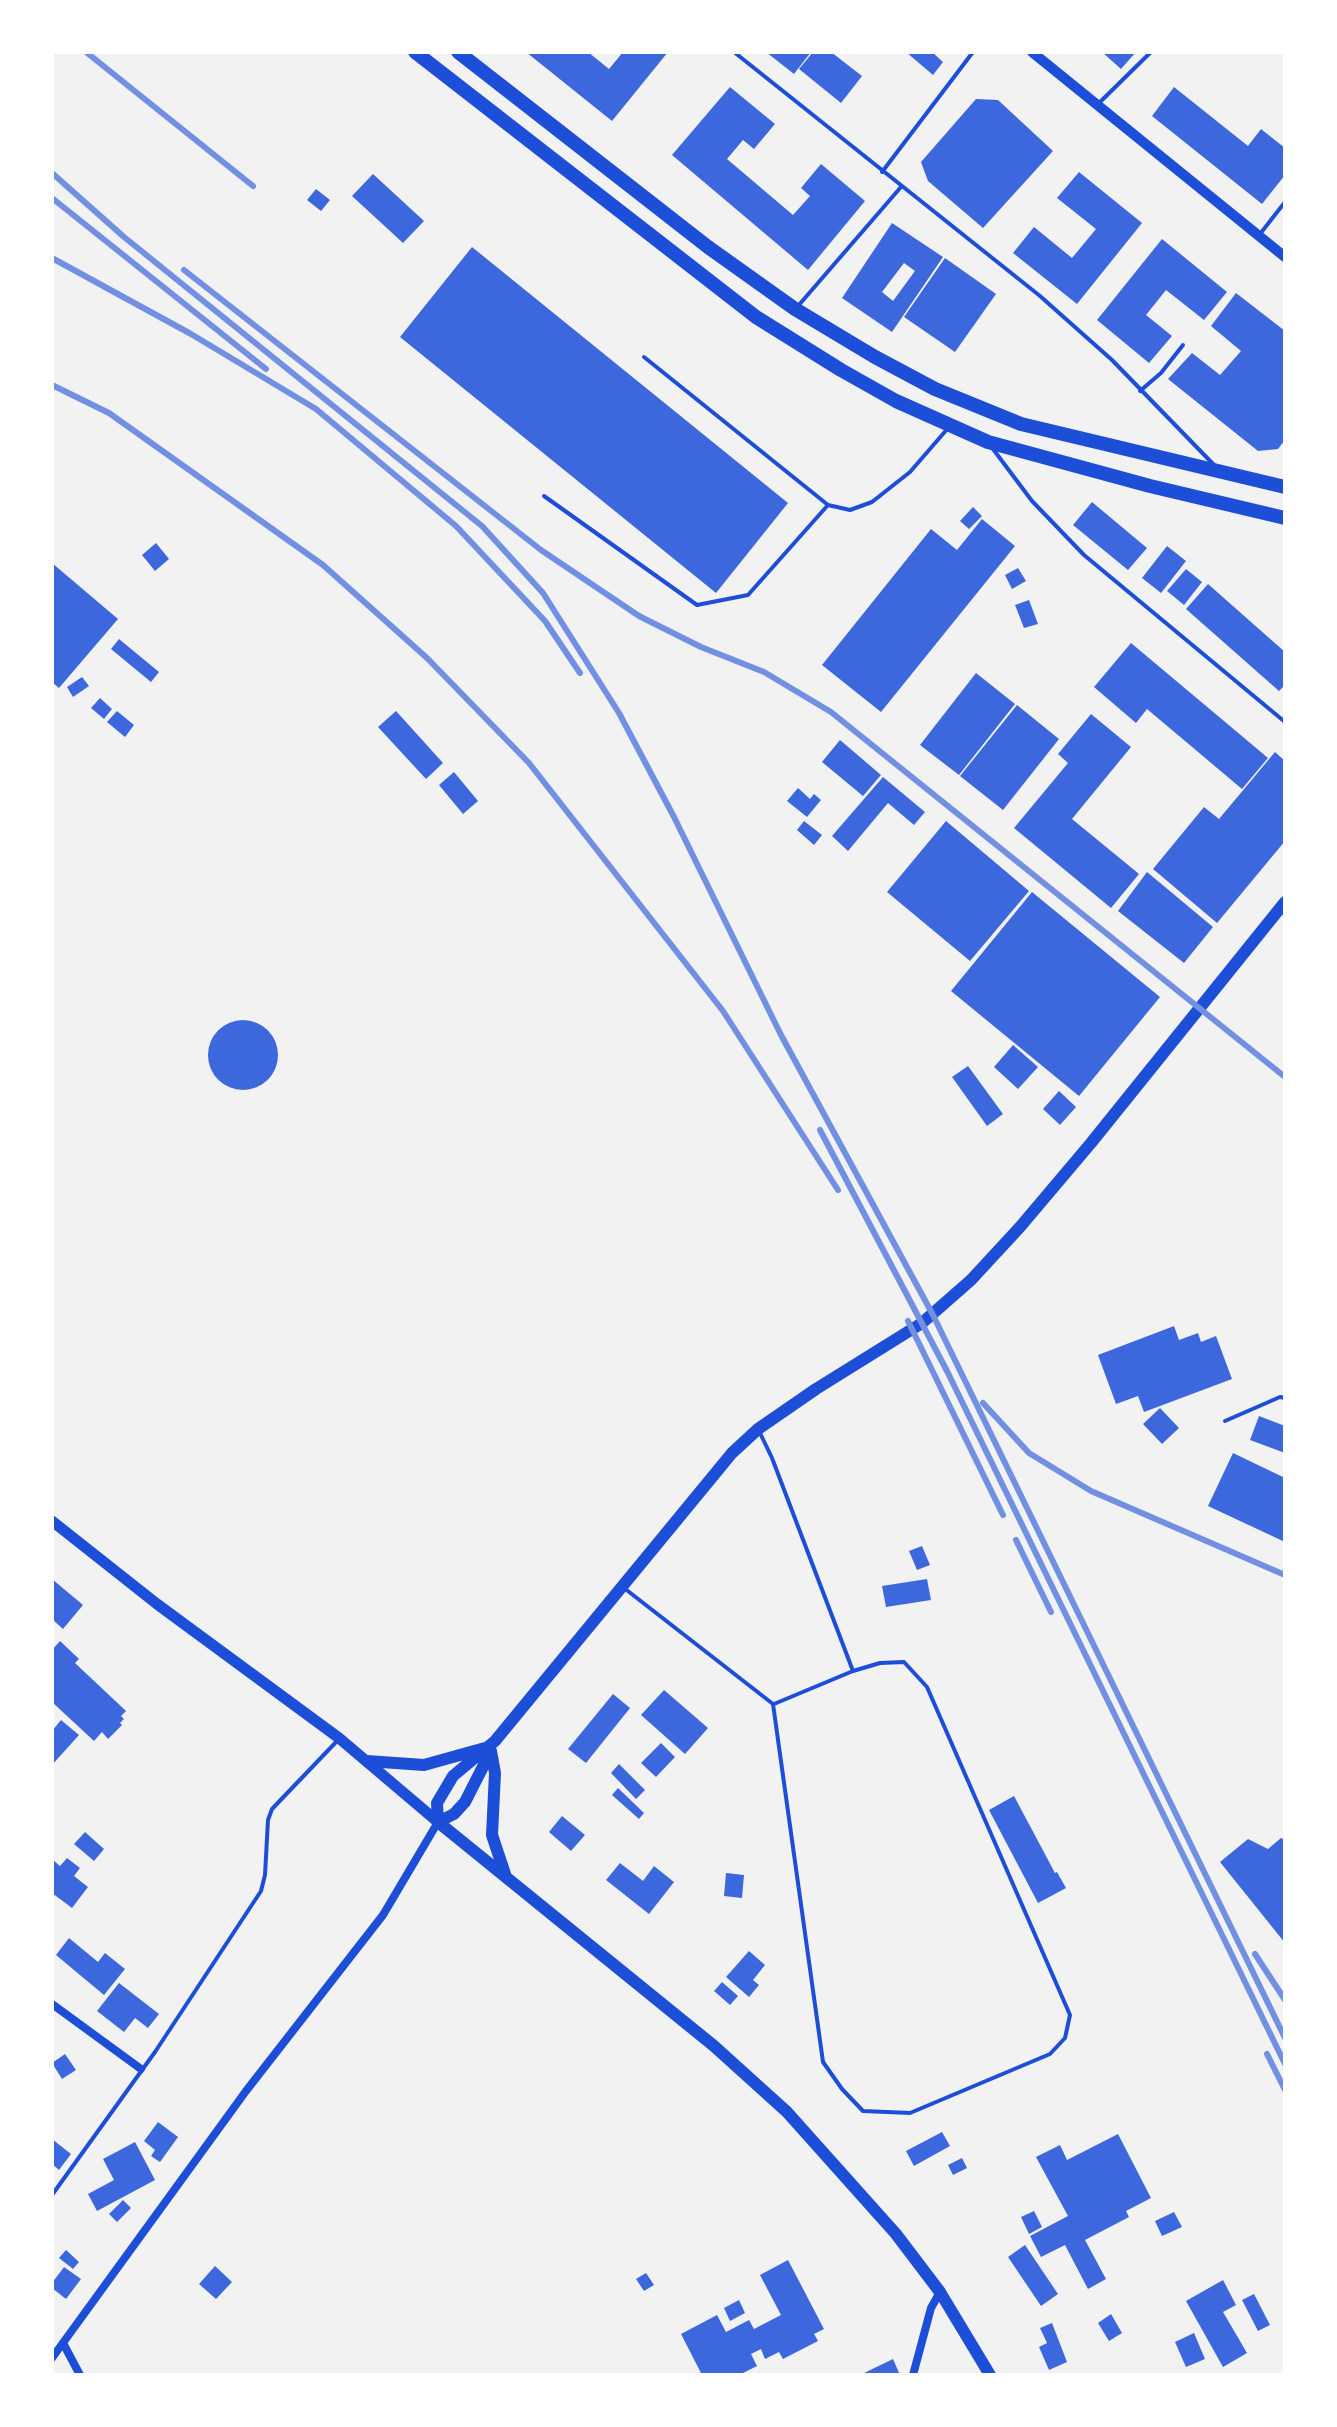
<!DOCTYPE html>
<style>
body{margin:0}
#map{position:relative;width:1337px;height:2427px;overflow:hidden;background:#f2f2f2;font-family:Rubik,sans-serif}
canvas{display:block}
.frame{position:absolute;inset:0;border:54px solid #fff;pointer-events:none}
</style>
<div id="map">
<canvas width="1337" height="2427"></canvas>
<div class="frame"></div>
</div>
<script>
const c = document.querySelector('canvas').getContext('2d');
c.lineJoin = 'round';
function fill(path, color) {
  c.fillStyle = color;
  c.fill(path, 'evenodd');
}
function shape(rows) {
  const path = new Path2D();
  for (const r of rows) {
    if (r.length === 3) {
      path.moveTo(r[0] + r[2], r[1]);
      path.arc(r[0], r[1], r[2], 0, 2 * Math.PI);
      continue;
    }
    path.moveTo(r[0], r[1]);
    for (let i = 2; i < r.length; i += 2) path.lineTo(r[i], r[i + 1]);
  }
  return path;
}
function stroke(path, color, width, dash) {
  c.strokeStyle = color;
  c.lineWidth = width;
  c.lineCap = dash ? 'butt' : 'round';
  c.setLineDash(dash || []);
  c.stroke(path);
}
fill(shape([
 [526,52,588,52,609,69,623,52,668,52,612,121],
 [766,52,811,52,794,74],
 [813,52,831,52,862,76,841,103,799,69],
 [906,52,932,52,943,62,933,75],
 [1102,52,1136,52,1121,69],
 [730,87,775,124,754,149,743,140,727,159,793,215,810,196,801,188,821,164,865,201,808,270,672,155],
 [1174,87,1248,146,1261,129,1285,148,1285,175,1262,204,1152,116],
 [976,99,998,100,1053,151,983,228,928,181,921,162],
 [1079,172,1142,223,1077,304,1013,253,1034,227,1072,258,1096,229,1057,198],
 [373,174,424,221,403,243,352,196],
 [316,189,330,200,321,211,307,200],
 [892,223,943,257,892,332,842,298],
 [904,263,915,271,893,301,882,292],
 [1162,239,1227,292,1204,320,1166,290,1146,315,1172,336,1149,363,1097,320],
 [472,247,788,503,716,593,400,337],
 [945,258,996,294,955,352,904,317],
 [1236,293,1285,331,1285,440,1278,449,1258,451,1168,379,1192,353,1220,375,1241,351,1211,326],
 [1092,502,1147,548,1128,570,1073,525],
 [973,507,982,516,969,529,960,521],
 [982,519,1015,546,881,712,822,665,931,529,957,550],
 [156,543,169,559,155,571,142,555],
 [1167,546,1186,561,1161,593,1142,578],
 [52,563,118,619,59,688,52,682],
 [1018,568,1026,581,1012,589,1005,575],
 [1186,569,1202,582,1184,605,1167,591],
 [1208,584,1285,652,1285,685,1279,691,1186,609],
 [1029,600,1038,624,1024,628,1015,605],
 [119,639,159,672,151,682,111,649],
 [1131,643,1268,758,1242,789,1147,709,1136,723,1094,687],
 [976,673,1015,704,959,775,920,745],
 [82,677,89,686,73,697,67,687],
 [100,698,112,709,104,719,91,708],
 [1017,705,1059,739,1003,810,960,776],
 [117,711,134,725,125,737,107,722],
 [396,711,443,763,426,779,378,727],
 [1091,714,1131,747,1072,819,1139,874,1111,908,1014,828,1068,763,1058,754],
 [840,740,881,775,863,796,822,762],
 [1275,752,1285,761,1285,841,1217,923,1153,869,1204,807,1219,819],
 [454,772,478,801,463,814,439,785],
 [883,777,925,812,914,825,888,803,848,851,832,836],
 [798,788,810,799,814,794,821,800,807,817,787,801],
 [804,821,822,835,814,845,797,830],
 [946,821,1029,891,970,961,887,892],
 [1147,872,1213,927,1184,963,1118,911],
 [1032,892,1160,997,1079,1096,951,991],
 [243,1055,35],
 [1013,1045,1038,1067,1018,1089,994,1067],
 [968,1066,1003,1114,987,1126,952,1077],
 [1059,1091,1076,1107,1060,1125,1043,1109],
 [1174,1326,1179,1340,1198,1333,1201,1342,1216,1336,1232,1379,1144,1412,1138,1396,1116,1404,1098,1355],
 [1160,1408,1179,1428,1162,1444,1143,1424],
 [1259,1416,1285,1426,1285,1453,1250,1440],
 [1233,1453,1285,1478,1285,1542,1208,1506],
 [922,1546,930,1565,917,1570,909,1551],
 [52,1579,83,1605,63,1629,52,1619],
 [927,1579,931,1600,886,1607,882,1586],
 [60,1641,79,1659,75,1663,126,1711,121,1716,124,1719,120,1723,122,1725,108,1739,102,1732,94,1741,52,1702,52,1650],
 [664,1690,708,1728,685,1754,641,1715],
 [613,1694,630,1708,586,1763,568,1749],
 [61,1720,79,1735,52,1765,52,1731],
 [661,1743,675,1757,656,1777,641,1763],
 [619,1764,645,1790,636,1799,611,1773],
 [618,1788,644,1813,639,1819,612,1795],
 [1014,1796,1055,1873,1057,1872,1066,1888,1038,1903,989,1810],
 [562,1816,585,1835,571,1851,549,1832],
 [85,1832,104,1849,94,1861,74,1844],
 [1281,1838,1285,1840,1285,1943,1220,1862,1248,1839,1268,1849],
 [67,1858,80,1868,74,1876,88,1887,72,1908,52,1893,52,1859,60,1866],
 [620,1863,643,1881,654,1866,674,1882,649,1914,606,1880],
 [726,1873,744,1875,742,1898,724,1896],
 [69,1938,98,1962,105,1953,125,1969,104,1995,56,1955],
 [749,1951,765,1965,753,1980,759,1985,749,1997,726,1977],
 [722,1982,738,1996,730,2005,714,1991],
 [119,1983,159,2014,148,2028,135,2018,124,2032,97,2011],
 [65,2054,76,2070,62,2079,52,2063],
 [158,2122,178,2137,160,2162,151,2156,155,2150,144,2141],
 [942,2132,950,2146,914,2166,906,2151],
 [1118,2134,1151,2198,1126,2211,1129,2217,1085,2240,1106,2279,1088,2289,1065,2245,1041,2257,1030,2236,1068,2216,1036,2157,1060,2145,1067,2160],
 [52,2139,71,2154,59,2170,52,2164],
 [135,2142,155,2180,97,2211,88,2194,114,2180,103,2159],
 [962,2158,967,2168,953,2175,948,2165],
 [123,2200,131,2208,117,2222,109,2214],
 [1034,2211,1042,2227,1029,2234,1021,2217],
 [1174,2212,1182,2227,1162,2236,1155,2221],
 [1025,2245,1058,2294,1041,2306,1008,2257],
 [66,2250,79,2262,73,2269,59,2258],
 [788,2260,824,2329,814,2334,818,2341,783,2359,779,2352,765,2359,761,2349,751,2354,757,2366,739,2375,702,2375,681,2334,717,2315,726,2332,749,2320,754,2329,781,2315,760,2275],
 [215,2266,232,2282,216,2299,199,2284],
 [64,2267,81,2279,66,2299,52,2288,52,2283],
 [646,2273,654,2285,644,2291,636,2279],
 [1223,2280,1236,2305,1223,2312,1247,2353,1223,2367,1186,2301],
 [1254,2294,1270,2325,1258,2331,1242,2300],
 [739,2300,745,2313,730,2321,724,2308],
 [1111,2314,1122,2333,1109,2341,1098,2323],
 [1052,2323,1067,2362,1049,2370,1039,2347,1047,2343,1040,2328],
 [1194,2333,1205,2359,1186,2367,1175,2342],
 [893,2359,900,2375,860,2375]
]), '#3d67dc');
stroke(shape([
 [734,52,1040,296,1112,360,1215,466],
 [1099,103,1151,52],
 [882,172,973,52],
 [1260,234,1285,202],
 [798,306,901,187],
 [644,357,828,505,850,510,872,502,910,472,949,427],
 [1140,391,1161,373,1183,345],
 [993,449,1032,501,1084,555,1285,722],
 [544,496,697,605,748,595,828,505],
 [1225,1421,1280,1397,1285,1398],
 [624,1588,773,1704,823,2062,842,2089,863,2111,910,2113,1050,2054,1065,2038,1070,2015,927,1687,904,1662,880,1663,853,1671,772,1458,760,1433],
 [774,1704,853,1671],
 [52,2195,155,2052,261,1891,265,1875,268,1820,272,1809,338,1740]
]), '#1d4ed8', 4);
stroke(shape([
 [52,2004,141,2069],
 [63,2343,80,2375],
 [52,2358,246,2091,383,1915,438,1822],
 [913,2375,931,2308,940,2292]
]), '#1d4ed8', 8);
stroke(shape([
 [1032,52,1285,257]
]), '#1d4ed8', 10);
stroke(shape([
 [52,1521,157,1604,339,1738,438,1822]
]), '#1d4ed8', 11);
stroke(shape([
 [491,1751,495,1773,492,1835,506,1877],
 [367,1761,424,1765,485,1748],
 [438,1822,454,1814,465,1802,491,1751],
 [990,2375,940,2292,896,2234,787,2112,714,2046,438,1822,437,1803,453,1776,495,1741,732,1453,758,1429,816,1389,922,1323,971,1280,1020,1227,1091,1143,1285,902]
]), '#1d4ed8', 12);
stroke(shape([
 [415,52,756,317,841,370,896,401,988,442,1150,486,1285,518],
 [458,52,708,247,795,309,875,357,935,389,1021,424,1285,487]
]), '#1d4ed8', 14);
stroke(shape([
 [86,52,253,186],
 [52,173,124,237,482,526,543,593,619,713,674,817,781,1035,933,1315,1285,2038],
 [52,198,266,369],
 [52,258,191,334,316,409,456,526,545,621,580,673],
 [184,270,541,550,639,616,701,647,764,672,831,712,1285,1077],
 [52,385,109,413,323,565,427,658,529,763,723,1011,838,1190],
 [820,1130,947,1371,1285,2064],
 [908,1321,1003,1515],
 [983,1403,1029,1453,1091,1491,1285,1575],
 [1016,1540,1051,1612],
 [1255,1954,1285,2000],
 [1267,2054,1285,2090]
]), '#7290e2', 6);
</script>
